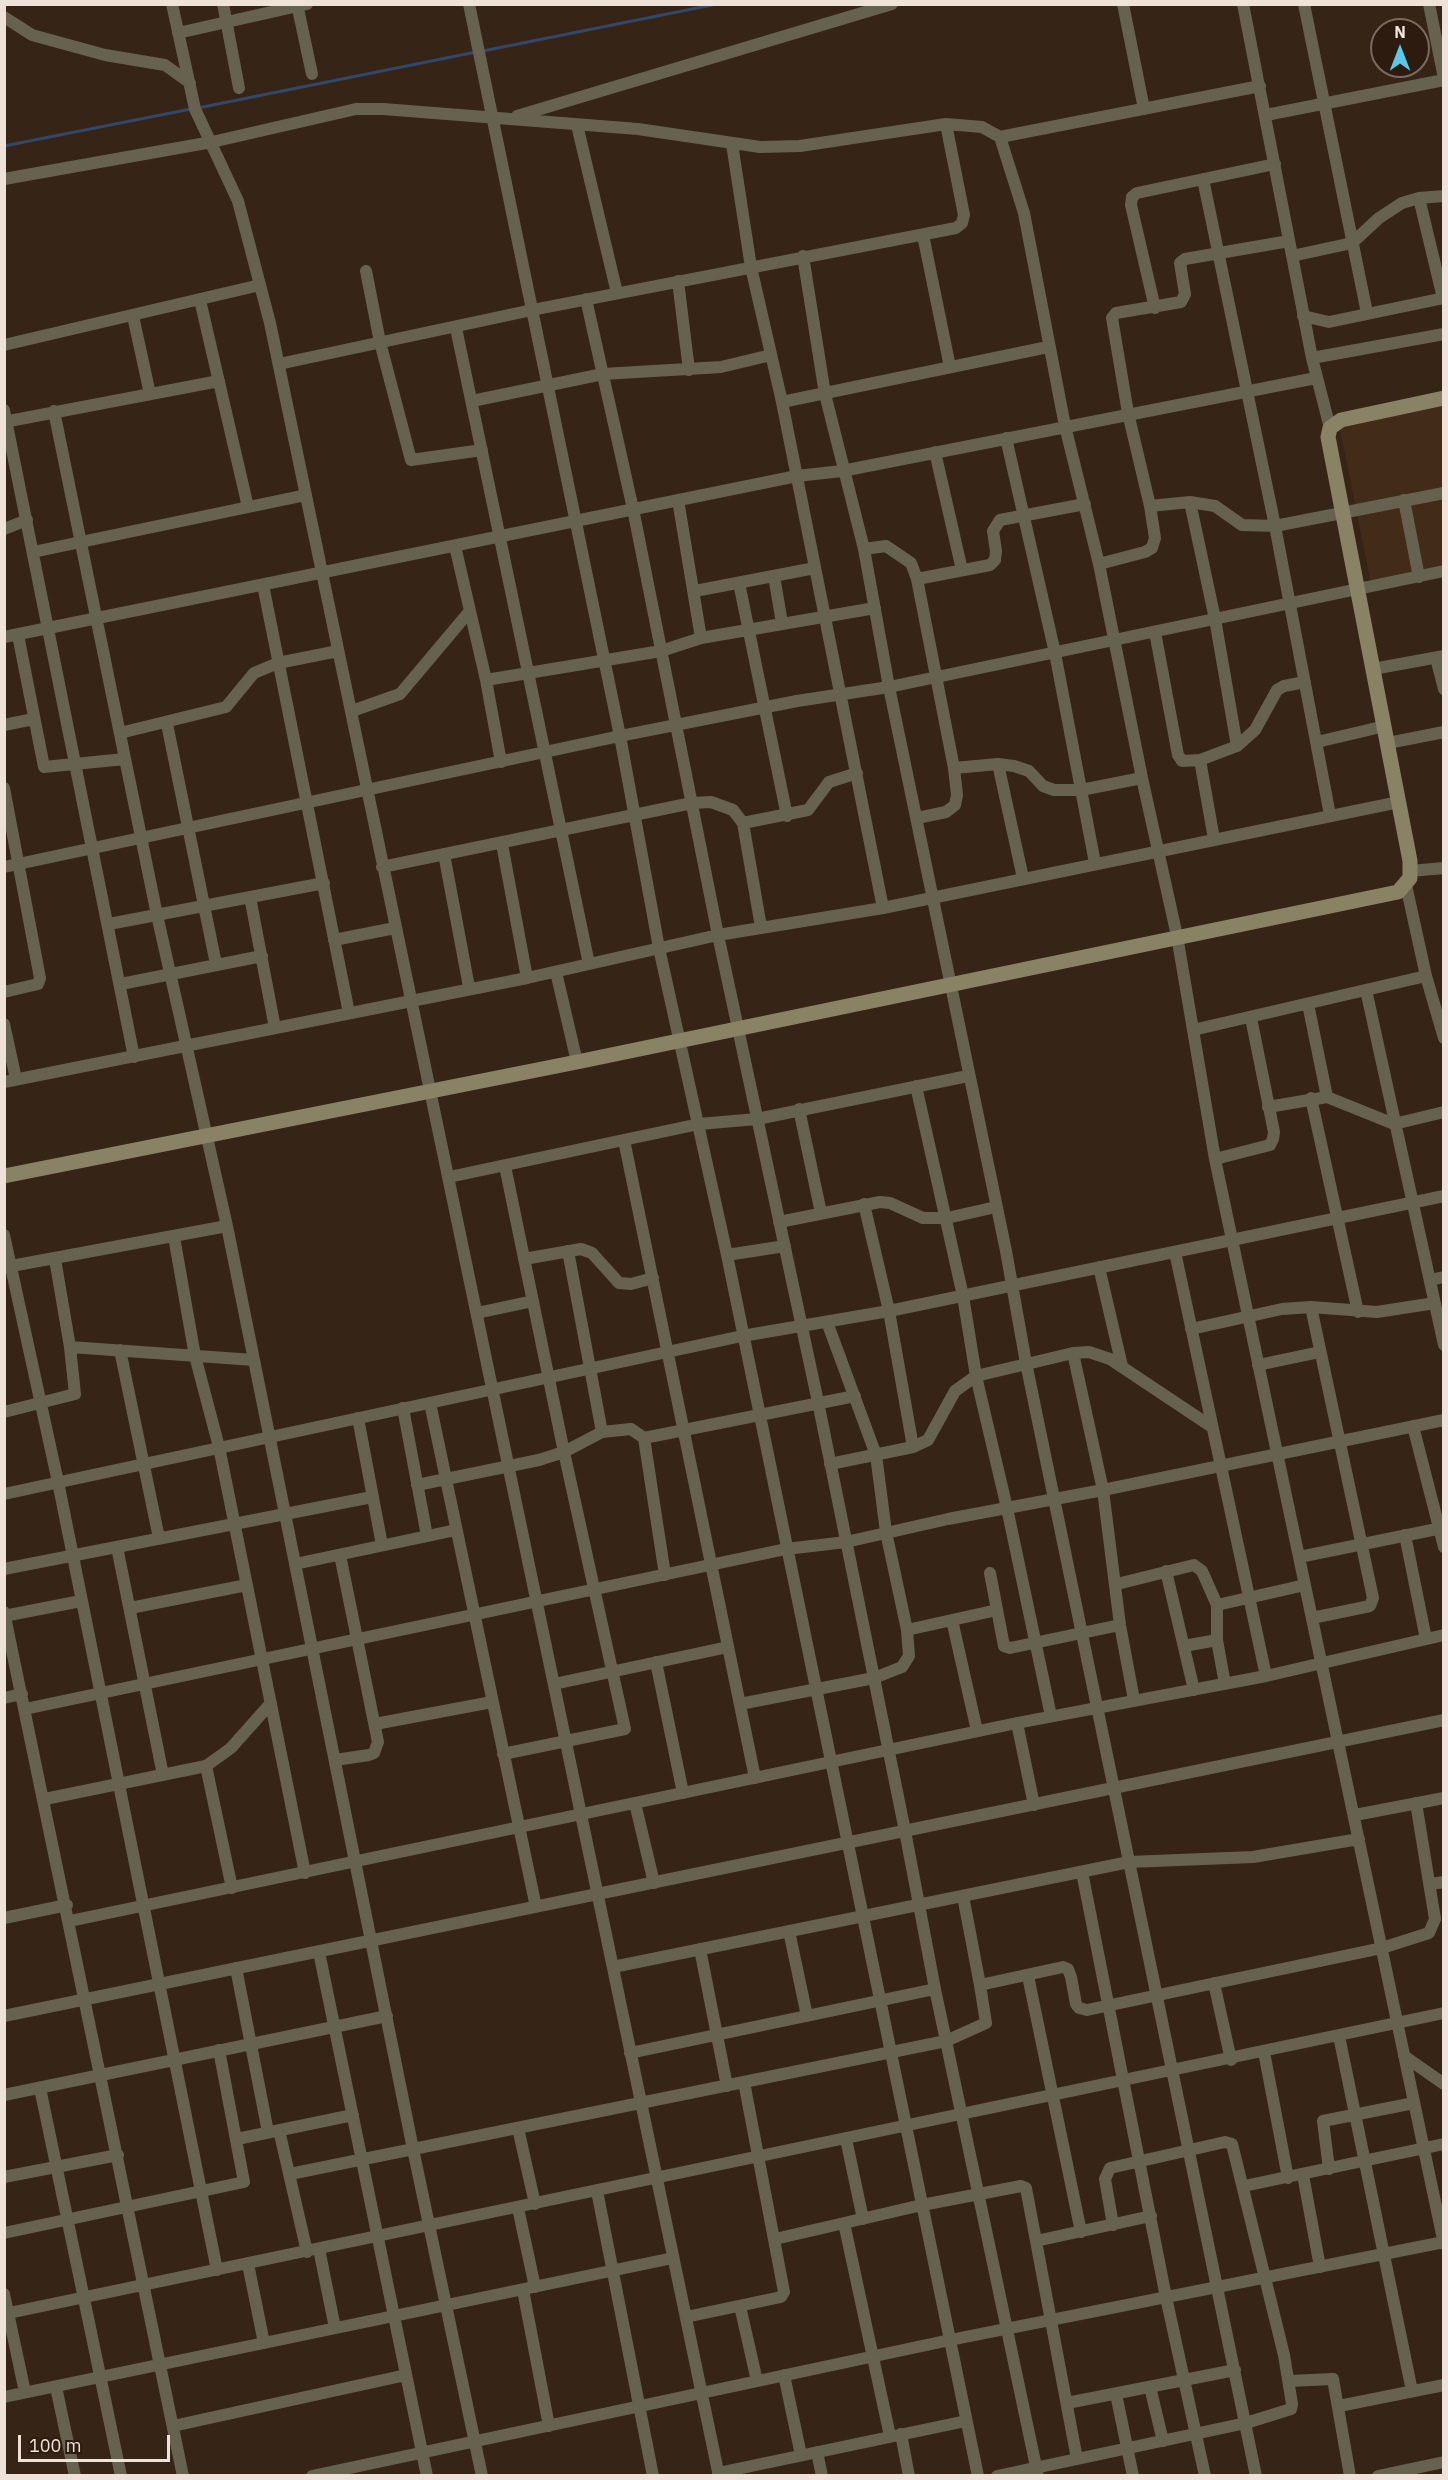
<!DOCTYPE html>
<style>
body{margin:0}
#map{position:relative;width:1448px;height:2480px;overflow:hidden;background:#362417;font-family:"IBM Plex Sans",sans-serif}
canvas{display:block}
.frame{position:absolute;inset:0;border:6px solid #eee2d9;pointer-events:none}
.north{position:absolute;left:1370px;top:18px;width:60px;height:60px;box-sizing:border-box;background:#2c1b0e;border:2px solid #7a6b5f;border-radius:50%;rotate:0deg;font-size:16px;font-weight:700;line-height:24px;text-align:center;color:#eee2d9}
.north::after{content:'';display:block;margin:auto;width:21px;height:27px;background:#5cc7e8;clip-path:polygon(50% 0,100% 100%,50% 72%,0 100%)}
.scale{position:absolute;left:18px;top:2435px;width:152px;height:27px;box-sizing:border-box;border:3px solid #eee2d9;border-top:0;padding-left:8px;font-size:18px;line-height:21px;white-space:nowrap;color:#eee2d9;-webkit-text-stroke:4px #2c1b0e;paint-order:stroke}
</style>
<div id="map">
<canvas width="1448" height="2480"></canvas>
<div class="frame"></div>
<div class="north">N</div>
<div class="scale">100 m</div>
</div>
<script>
const c = document.querySelector('canvas').getContext('2d');
c.lineJoin = 'round';
function fill(path, color) {
  c.fillStyle = color;
  c.fill(path, 'evenodd');
}
function shape(rows) {
  const path = new Path2D();
  for (const r of rows) {
    path.moveTo(r[0], r[1]);
    for (let i = 2; i < r.length; i += 2) path.lineTo(r[i], r[i + 1]);
  }
  return path;
}
function stroke(path, color, width, dash) {
  c.strokeStyle = color;
  c.lineWidth = width;
  c.lineCap = dash ? 'butt' : 'round';
  c.setLineDash(dash || []);
  c.stroke(path);
}
fill(shape([
 [1443,403,1443,569,1371,584,1339,424]
]), '#422b18');
stroke(shape([
 [483,51,717,4],
 [198,108,476,52],
 [4,146,191,109]
]), '#334869', 3);
stroke(shape([
 [172,4,195,109,238,201,270,323,719,2476],
 [223,4,239,88],
 [297,4,312,74],
 [469,4,620,736,659,948,727,1255,978,2476],
 [1123,4,1144,109],
 [1243,4,1312,358,1330,428],
 [1304,4,1367,313],
 [1429,4,1444,78],
 [4,17,32,35,105,55,165,65,190,83],
 [178,33,307,4],
 [1266,115,1444,80],
 [517,116,892,4],
 [577,125,617,293],
 [1000,137,1260,86],
 [732,144,751,267,782,402,883,908],
 [4,179,212,142,356,109,383,109,638,129,760,147,800,146,946,124,982,127,1000,137,1024,213,1065,426,1099,564,1142,778,1177,936,1215,1159,1444,2244],
 [1203,179,1275,526,1330,815],
 [1419,198,1443,298],
 [923,235,950,367],
 [803,256,825,394,864,549,889,687,1006,1251,1026,1363,1256,2476],
 [1292,256,1352,243,1379,218,1402,203,1419,198,1444,196],
 [366,271,380,342,411,460,482,450],
 [678,281,689,370],
 [586,299,633,509,718,935,818,1402,905,1831,935,1989,1038,2476],
 [200,300,248,507],
 [1155,308,1131,205,1132,197,1137,193,1275,164],
 [133,316,150,394],
 [1303,316,1329,322,1444,298],
 [456,328,589,964],
 [4,345,260,285],
 [1312,358,1444,334],
 [279,364,532,310,956,228,962,223,964,215,946,124],
 [472,401,603,374,721,367,771,355],
 [782,402,1048,347],
 [4,410,134,1057],
 [54,411,157,915,227,1226,413,2149,482,2476],
 [4,422,219,381],
 [1006,438,1055,653,1095,863],
 [935,452,962,570],
 [678,500,701,638],
 [1404,500,1419,577],
 [1190,502,1215,619,1237,746],
 [1150,506,1190,502,1215,506,1242,525,1275,526,1444,493],
 [4,529,27,520],
 [455,546,486,680,501,762],
 [864,549,886,546,911,563,917,579,954,768,957,795,955,805,946,812,917,818],
 [33,552,306,495],
 [1099,564,1145,552,1152,548,1155,538,1150,506,1128,413,1112,318,1116,313,1181,302,1185,294,1180,263,1185,259,1289,241],
 [774,576,782,623],
 [917,579,990,565,995,560,996,551,993,531,1000,520,1085,504],
 [739,583,787,816],
 [263,585,349,1013],
 [695,591,815,568],
 [1155,632,1178,755,1182,761,1200,760,1237,746,1255,730,1277,690,1284,686,1305,682],
 [18,635,44,767,125,759],
 [4,637,797,476,842,471,1316,378],
 [1436,658,1444,689],
 [1373,669,1444,656],
 [486,680,661,651,701,638,875,608],
 [352,711,400,694,469,612],
 [167,724,216,964],
 [4,725,34,719],
 [120,733,226,707,254,673,278,663,338,651],
 [1317,742,1385,726],
 [1388,743,1444,732],
 [1200,760,1214,839],
 [998,764,1023,878],
 [954,768,998,764,1014,766,1029,771,1043,786,1054,790,1081,790,1142,778],
 [4,788,40,978,38,984,4,992],
 [743,823,808,810,829,782,857,773],
 [502,844,527,978],
 [444,854,469,987],
 [4,867,620,736,797,701,889,687,1444,571],
 [382,867,692,803,711,802,733,810,743,823,761,927],
 [1410,871,1444,868],
 [1406,885,1426,976,1444,1038],
 [250,897,275,1028],
 [109,924,324,883],
 [334,940,395,928],
 [556,972,577,1062],
 [121,984,262,956],
 [1366,990,1444,1345],
 [1308,1004,1327,1097],
 [4,1024,16,1079],
 [1193,1030,1426,976],
 [4,1082,527,978,718,935,883,908,1399,802],
 [916,1086,963,1296,976,1376,1007,1508,1051,1716],
 [1311,1098,1358,1312],
 [1268,1107,1327,1097,1394,1124,1444,1112],
 [799,1109,821,1213],
 [624,1140,755,1778],
 [1215,1159,1270,1145,1273,1139,1274,1132,1251,1018],
 [449,1177,699,1124,757,1119,968,1076],
 [864,1204,889,1311,913,1447],
 [779,1222,880,1202,890,1203,923,1218,947,1218,996,1207],
 [4,1235,58,1482,217,2270],
 [174,1237,195,1356,219,1447,305,1873],
 [568,1251,602,1432],
 [1175,1252,1266,1676],
 [727,1255,785,1246],
 [524,1259,581,1249,592,1253,619,1283,631,1284,653,1278],
 [6,1267,227,1226],
 [1099,1267,1122,1366],
 [1430,1280,1444,1277],
 [1311,1307,1373,1598,1370,1606,1312,1618],
 [477,1313,533,1301],
 [1191,1329,1282,1309,1311,1307,1377,1312,1435,1303],
 [70,1347,254,1360],
 [120,1350,159,1538],
 [1073,1353,1103,1490,1120,1625,1134,1700],
 [1258,1365,1320,1352],
 [430,1403,536,1907],
 [403,1408,427,1536],
 [4,1412,75,1394,70,1347,55,1259],
 [358,1418,382,1545],
 [1413,1426,1444,1547],
 [644,1438,855,1396],
 [830,1464,913,1447,928,1440,955,1391,976,1376,1073,1353,1089,1352,1110,1359,1212,1427],
 [417,1485,539,1460,564,1452,602,1432,631,1429,644,1438,665,1575],
 [4,1494,742,1336,889,1311,1444,1196],
 [1405,1535,1426,1639],
 [117,1547,163,1775],
 [1299,1557,1437,1529],
 [295,1564,456,1530],
 [4,1569,372,1497],
 [1166,1571,1194,1690],
 [990,1573,1004,1646,1010,1648,1120,1625],
 [1117,1584,1194,1565,1202,1571,1217,1605,1305,1585],
 [1217,1605,1217,1640,1225,1684],
 [130,1608,247,1585],
 [4,1612,183,2476],
 [4,1616,81,1601],
 [952,1620,977,1731],
 [907,1630,997,1610],
 [1184,1646,1217,1640],
 [656,1662,683,1793],
 [554,1684,728,1647],
 [4,1698,22,1694],
 [740,1704,874,1678,902,1667,909,1656,907,1630,886,1532,876,1455,827,1322],
 [25,1709,786,1549,846,1542,948,1519,1103,1490,1444,1420],
 [1017,1723,1034,1805],
 [375,1724,492,1702],
 [503,1754,625,1729,564,1452,505,1166],
 [335,1760,369,1755,374,1753,378,1742,340,1555],
 [206,1766,232,1888],
 [45,1799,206,1766,231,1748,271,1703],
 [635,1803,654,1883],
 [1355,1815,1444,1798],
 [1082,1872,1166,2297,1205,2476],
 [1430,1884,1444,1882],
 [963,1896,980,1985],
 [4,1918,67,1905],
 [70,1921,1017,1723,1266,1676,1444,1635],
 [789,1931,807,2016],
 [700,1949,727,2086],
 [319,1952,427,2476],
 [613,1967,1129,1862,1253,1857,1359,1839],
 [236,1968,268,2132],
 [1028,1976,1081,2232],
 [1214,1983,1231,2060],
 [4,2016,1444,1720],
 [1339,2036,1412,2391],
 [1264,2052,1288,2178],
 [630,2053,935,1989],
 [1404,2056,1444,2084],
 [40,2088,121,2476],
 [4,2095,387,2016],
 [518,2128,535,2204],
 [279,2130,307,2252],
 [237,2139,353,2115],
 [846,2139,863,2219],
 [1329,2169,1323,2121,1414,2103],
 [290,2174,946,2041,986,2023,980,1985,1063,1967,1068,1969,1071,1977,1076,2004,1079,2008,1087,2010,1382,1948,1429,1933,1435,1919,1416,1803],
 [1303,2175,1320,2267],
 [4,2177,118,2155],
 [1244,2186,1444,2144],
 [597,2191,653,2476],
 [518,2208,535,2287],
 [844,2223,890,2436],
 [4,2233,244,2182,219,2050],
 [775,2239,922,2205,1021,2186,1026,2188,1077,2459],
 [1036,2241,1151,2216],
 [319,2249,335,2328],
 [248,2264,264,2343],
 [523,2290,549,2426],
 [4,2294,25,2392],
 [740,2306,757,2381],
 [4,2314,1444,2013],
 [686,2317,781,2297,784,2292,744,2082],
 [784,2375,801,2455],
 [1289,2381,1333,2379,1350,2476],
 [56,2387,75,2476],
 [1150,2387,1163,2441],
 [1116,2394,1133,2476],
 [4,2397,673,2258],
 [1067,2403,1235,2370],
 [1339,2406,1444,2385],
 [173,2426,406,2375],
 [901,2434,909,2476],
 [817,2452,822,2476],
 [718,2473,966,2421],
 [312,2476,950,2340,1444,2242],
 [997,2476,1246,2423,1291,2409,1292,2404,1284,2355,1232,2144,1225,2142,1110,2168,1105,2179,1113,2225],
 [1378,2476,1444,2462]
]), '#676250', 12);
stroke(shape([
 [4,1176,577,1062,1398,892,1410,878,1410,861,1328,437,1330,428,1341,420,1444,398]
]), '#8a8265', 15);
</script>
